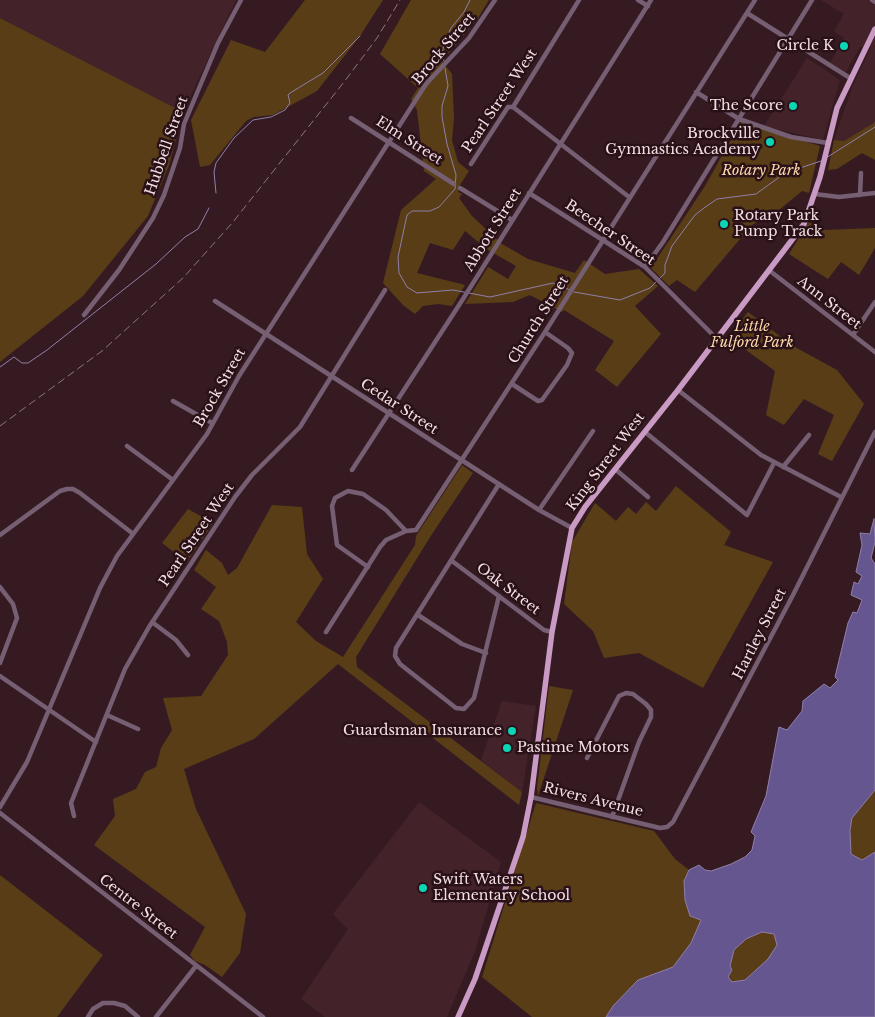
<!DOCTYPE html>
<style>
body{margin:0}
canvas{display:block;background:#351b21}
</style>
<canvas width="875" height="1017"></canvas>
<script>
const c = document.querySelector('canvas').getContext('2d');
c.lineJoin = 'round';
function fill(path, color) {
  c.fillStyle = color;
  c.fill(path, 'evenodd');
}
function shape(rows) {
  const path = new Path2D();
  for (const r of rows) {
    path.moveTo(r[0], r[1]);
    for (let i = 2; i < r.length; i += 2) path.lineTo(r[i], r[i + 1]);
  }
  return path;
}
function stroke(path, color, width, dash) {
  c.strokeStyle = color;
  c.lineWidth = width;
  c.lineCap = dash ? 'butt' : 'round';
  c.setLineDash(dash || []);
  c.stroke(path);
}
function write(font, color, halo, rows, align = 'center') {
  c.font = font + ' "Libre Baskerville",serif';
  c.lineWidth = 5;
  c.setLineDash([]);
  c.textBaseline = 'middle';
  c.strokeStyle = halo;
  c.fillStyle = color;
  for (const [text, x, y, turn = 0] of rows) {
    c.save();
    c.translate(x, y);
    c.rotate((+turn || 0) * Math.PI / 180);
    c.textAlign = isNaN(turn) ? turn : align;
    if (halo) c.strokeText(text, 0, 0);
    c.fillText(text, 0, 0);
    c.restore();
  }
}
fill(shape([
 [0,0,236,0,183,112,0,18],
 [821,0,867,0,875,4,875,122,844,141,834,140,853,85,871,47,860,47,846,72,830,63,844,38,834,31,844,14],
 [807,58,840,80,823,140,764,126],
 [502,701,536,706,522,792,481,760],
 [419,802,501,862,475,951,447,1017,325,1017,301,999,348,929,333,914]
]), '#43222a');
fill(shape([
 [305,0,383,0,360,36,317,91,273,115,254,117,246,121,210,165,200,167,191,120,231,40,265,52],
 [411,0,489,0,478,18,442,61,452,74,454,118,452,140,458,162,469,171,460,185,458,192,462,194,459,198,472,216,502,244,528,259,575,273,584,260,605,274,639,269,658,286,635,306,661,334,617,387,595,370,614,341,564,310,562,312,530,295,513,302,465,304,488,267,508,279,516,266,488,250,465,231,453,250,430,243,417,273,465,285,452,306,438,304,423,306,415,314,403,305,383,283,401,210,436,179,424,171,417,110,411,99,418,88,380,54],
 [0,18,183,112,169,165,148,216,83,296,0,362],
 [741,122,820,146,809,193,802,191,779,210,752,225,695,292,677,280,669,286,651,268,705,186],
 [875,122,875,160,862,153,837,169,828,170,834,140,844,141],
 [809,222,825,230,875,228,875,248,859,275,841,262,828,279,789,254],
 [748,312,793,346,837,370,864,404,832,461,818,454,834,415,804,399,784,425,766,415,775,371,728,337],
 [462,465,473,473,432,534,356,657,357,667,522,792,519,805,338,664,254,739,184,769,196,809,246,914,240,953,222,977,205,965,195,961,190,955,205,927,94,845,115,816,113,799,136,789,145,772,156,767,161,748,172,730,163,698,201,696,228,655,227,642,219,621,201,609,216,587,194,570,206,550,222,563,228,575,237,568,272,505,302,507,307,554,323,579,296,622,316,641,343,657,415,545,416,536],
 [676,486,731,532,724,545,773,562,703,688,639,653,604,658,593,631,564,604,572,542,595,503,616,521,628,507,636,514,646,502,656,511],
 [188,509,213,523,187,562,162,543],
 [549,686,573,690,538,796,537,788],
 [875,790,875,852,862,860,851,854,850,830,852,818],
 [536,803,654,831,675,859,689,870,684,881,685,900,690,916,701,920,691,944,673,967,638,980,613,1006,606,1017,532,1017,482,977],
 [0,875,103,955,57,1017,0,1017],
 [762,932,775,934,777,945,768,959,745,980,732,982,728,978,732,970,730,966,734,950,746,939]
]), '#583d17');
const water = shape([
 [874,519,875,542,871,558,875,564,875,790,852,818,850,830,851,854,862,860,875,852,875,1017,606,1017,613,1006,638,980,673,967,691,943,701,920,690,916,685,900,684,881,689,870,699,865,705,870,711,871,731,864,745,857,752,850,755,836,751,832,766,796,779,727,787,730,802,711,803,701,824,684,830,688,838,680,835,677,848,623,853,612,857,613,862,600,851,595,854,582,858,584,862,576,856,572,862,545,860,533,870,534,874,519],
 [762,932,774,934,777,945,768,959,745,980,732,982,728,977,732,970,730,966,734,950,746,939,762,932]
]);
fill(water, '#665690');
stroke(water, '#907fa9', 1);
stroke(shape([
 [444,61,442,53,445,41,451,28,464,12,470,0],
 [445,68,448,86,442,106,442,117,447,144,456,175,455,189,439,207,430,211,412,211,407,215,398,257,399,273,407,287,417,293,453,290,490,297,553,283,570,290],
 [826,158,875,127],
 [216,193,214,172,216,163,234,138,253,120,271,117,285,110,290,103,288,95,290,93,323,73,360,36],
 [659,279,665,273,665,265,672,246,695,215,704,208,717,199,756,194,785,173,821,161],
 [574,292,620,300,650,288,656,282],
 [0,367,14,357,22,363,28,363,47,350,156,264,185,237,198,229,209,208]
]), '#907fa9', 1);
stroke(shape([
 [638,0,648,6],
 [872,0,875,2],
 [747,13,850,78],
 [696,92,739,119,791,137,828,143],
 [513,107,629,197],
 [351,118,454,184],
 [471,164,508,107,513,107,579,0],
 [460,188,512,220],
 [529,193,645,267,717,339],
 [815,194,839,197,875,193],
 [860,195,861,173],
 [645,267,663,242,812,0],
 [770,271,875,352],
 [215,301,539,510,572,528],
 [84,315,119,270,153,218,164,195,180,148,184,124,218,43,241,0],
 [853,335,875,302],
 [512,384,538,401,542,400,567,365,572,353,568,348,545,332],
 [678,390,761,455,841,497],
 [173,401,212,423],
 [645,432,747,515,774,463],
 [127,446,173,480],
 [783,467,809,435],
 [615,469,648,497],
 [352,470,463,299,651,0],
 [499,484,396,648,395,656,400,664,456,708,464,709,474,698,499,596],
 [539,510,593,431],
 [0,535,60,491,67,489,73,489,80,493,132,533],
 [452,561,544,630,552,632],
 [368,567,337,545,332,506,335,498,348,491,363,494,386,510,406,531],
 [0,587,13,604,17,618,0,663],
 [418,615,462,644,486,653],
 [152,622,176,640,188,655],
 [326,632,380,547,386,540,406,531,416,530,545,332,755,0],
 [0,676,96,742],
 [107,715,138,729],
 [587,758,619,696,626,693,633,694,646,704,651,710,651,717,639,742,612,817],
 [531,797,660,828,667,827,673,822,793,595,875,432],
 [0,807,27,762,100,588,117,556,207,434,239,376,426,84,469,38,495,0],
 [0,813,263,1017],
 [74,816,71,803,125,669,149,627,235,497,252,475,300,427,385,290],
 [88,1017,93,1009,103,1003,114,1003,125,1006,138,1017],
 [156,1017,196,966]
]), '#765f73', 4.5);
stroke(shape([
 [458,1017,475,979,523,837,531,797,552,632,572,528,585,507,678,390,804,224,820,177,837,108,875,29]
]), '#c99bc4', 5.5);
stroke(shape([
 [0,426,102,351,183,278,233,222,344,82,377,38,400,0]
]), '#8d767b', 1, [8, 4]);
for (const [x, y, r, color] of [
 [844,46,5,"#0bd5b5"],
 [793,106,5,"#0bd5b5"],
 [770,142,5,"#0bd5b5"],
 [724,224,5,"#0bd5b5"],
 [512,731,5,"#0bd5b5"],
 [507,748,5,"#0bd5b5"],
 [423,888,5,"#0bd5b5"]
]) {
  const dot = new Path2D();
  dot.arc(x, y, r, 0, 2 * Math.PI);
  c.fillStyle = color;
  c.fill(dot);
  stroke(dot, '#2a1118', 2);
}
write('14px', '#f3e0e4', '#2a1118', [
 ["Circle K",834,46],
 ["The Score",783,106],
 ["Brockville",760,134],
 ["Gymnastics Academy",760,150],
 ["Rotary Park",734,216,"left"],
 ["Pump Track",734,232,"left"],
 ["Guardsman Insurance",502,731],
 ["Pastime Motors",517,748,"left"],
 ["Swift Waters",433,880,"left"],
 ["Elementary School",433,896,"left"]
], 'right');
write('14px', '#f3e0e4', '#2a1118', [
 ["Brock Street",444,49,-50],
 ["Pearl Street West",500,101,-56],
 ["Elm Street",409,141,33],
 ["Hubbell Street",167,146,-71],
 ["Abbott Street",493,230,-58],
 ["Beecher Street",610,233,34],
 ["Ann Street",829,303,38],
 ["Church Street",539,320,-58],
 ["Brock Street",220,388,-60],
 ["Cedar Street",399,407,33],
 ["King Street West",606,462,-53],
 ["Pearl Street West",197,535,-56],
 ["Oak Street",508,589,37],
 ["Hartley Street",760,634,-63],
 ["Rivers Avenue",593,800,14],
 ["Centre Street",138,907,38]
]);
write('italic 14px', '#fdd9aa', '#2a1118', [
 ["Rotary Park",761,171],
 ["Little",752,327],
 ["Fulford Park",752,343]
]);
</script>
